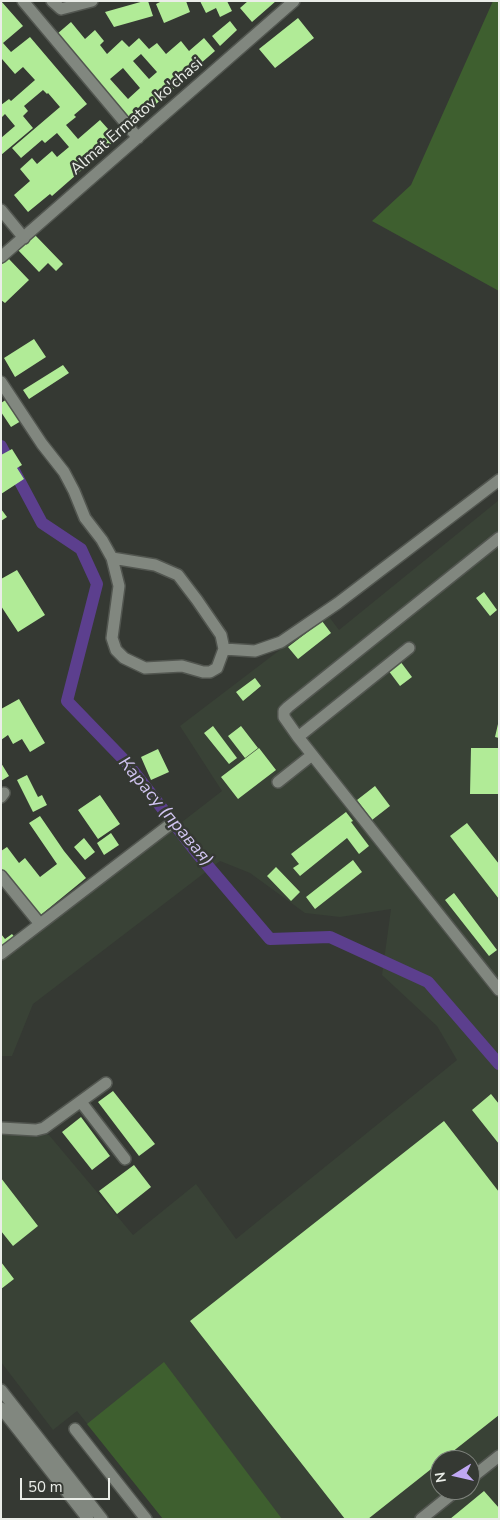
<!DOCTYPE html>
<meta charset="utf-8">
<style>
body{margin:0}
#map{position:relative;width:500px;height:1520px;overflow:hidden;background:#353933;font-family:"Nunito Sans",sans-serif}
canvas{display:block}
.frame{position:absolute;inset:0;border:2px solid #eaede8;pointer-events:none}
.north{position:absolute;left:430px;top:1450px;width:50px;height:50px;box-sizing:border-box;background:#353933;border:1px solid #7d817b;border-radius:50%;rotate:261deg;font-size:14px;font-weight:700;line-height:20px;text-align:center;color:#eaede8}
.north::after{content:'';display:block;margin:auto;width:18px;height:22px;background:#c0a8f4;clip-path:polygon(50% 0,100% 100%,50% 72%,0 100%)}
.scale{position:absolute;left:20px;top:1478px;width:90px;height:22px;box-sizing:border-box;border:2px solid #eaede8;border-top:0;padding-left:6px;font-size:15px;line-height:18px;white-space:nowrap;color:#eaede8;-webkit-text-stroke:4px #353933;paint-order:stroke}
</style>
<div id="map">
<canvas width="500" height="1520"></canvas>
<div class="frame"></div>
<div class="north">N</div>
<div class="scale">50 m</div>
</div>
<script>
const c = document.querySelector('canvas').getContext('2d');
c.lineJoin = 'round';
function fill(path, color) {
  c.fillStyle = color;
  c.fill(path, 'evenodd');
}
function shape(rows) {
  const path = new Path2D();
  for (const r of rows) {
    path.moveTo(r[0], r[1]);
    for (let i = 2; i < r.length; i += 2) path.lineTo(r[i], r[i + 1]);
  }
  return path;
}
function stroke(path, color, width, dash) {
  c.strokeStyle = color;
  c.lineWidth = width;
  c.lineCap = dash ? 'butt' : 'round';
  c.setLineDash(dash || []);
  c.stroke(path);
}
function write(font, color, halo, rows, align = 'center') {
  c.font = font + ' "Nunito Sans",sans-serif';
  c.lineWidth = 5;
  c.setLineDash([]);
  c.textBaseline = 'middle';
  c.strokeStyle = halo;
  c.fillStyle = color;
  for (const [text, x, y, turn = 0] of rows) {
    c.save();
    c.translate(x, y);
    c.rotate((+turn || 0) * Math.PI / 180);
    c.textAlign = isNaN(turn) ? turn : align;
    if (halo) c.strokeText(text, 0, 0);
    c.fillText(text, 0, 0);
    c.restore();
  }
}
fill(shape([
 [499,500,499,1519,163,1519,77,1411,53,1430,1,1362,1,1129,49,1135,133,1235,196,1184,236,1239,457,1060,437,1026,382,975,391,909,340,917,305,913,250,873,220,861,33,1004,12,1056,1,1056,1,962,222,791,180,726,327,614,339,630],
 [440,1460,470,1460,470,1490,440,1490]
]), '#394236');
fill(shape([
 [493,1,499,1,499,291,372,221,411,185],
 [164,1362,282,1519,163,1519,87,1424]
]), '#3e5f2f');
stroke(shape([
 [1,446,42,523,81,549,97,584,67,701,127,763,196,852,270,939,330,937,428,982,499,1064]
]), '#5c3f8e', 12);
fill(shape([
 [1,1,23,26,3,43,11,52,30,37,87,104,74,115,76,117,66,125,78,139,100,120,117,139,52,196,50,194,28,212,14,195,30,181,20,169,32,158,37,164,52,151,57,157,69,147,57,133,45,143,42,140,21,158,12,148,60,107,48,93,47,94,43,90,24,106,28,111,23,116,33,128,1,155,1,138,15,126,5,114,1,118,1,105,9,99,11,101,35,80,23,67,15,74,2,59,1,59],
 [144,1,148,1,153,16,114,27,105,12],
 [162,1,186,1,190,12,164,23,156,4],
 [200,1,227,1,232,11,220,17,216,8,206,13],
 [248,1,276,1,252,22,240,8],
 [298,18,314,38,275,68,259,49],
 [230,21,237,30,220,46,212,36],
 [71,22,85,39,95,30,104,41,100,45,107,54,122,40,129,47,139,38,149,49,157,43,166,54,181,41,189,51,204,38,215,51,200,64,201,65,134,123,57,34],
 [141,54,157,72,149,79,133,61],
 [123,68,140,88,128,99,110,79],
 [34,234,63,264,56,271,48,263,39,272,18,250],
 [8,258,29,280,5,303,1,300,1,265],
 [34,339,46,357,15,377,4,358],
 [63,365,69,373,29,399,23,390],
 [7,399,21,421,11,427,1,412,1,403],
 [12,449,22,465,17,468,24,479,1,494,1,455],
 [1,509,7,517,1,521],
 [17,570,45,615,18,632,1,606,1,579],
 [484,592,497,610,490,616,476,598],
 [322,621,331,633,298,659,288,647],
 [400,661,412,677,400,686,388,670],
 [255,678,261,686,243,701,236,692],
 [19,699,45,743,30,752,22,739,13,744,8,735,1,740,1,709],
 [498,724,499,724,499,738,495,737],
 [213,726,237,758,229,764,204,733],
 [241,726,258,748,245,758,228,736],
 [259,748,276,770,238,799,221,777],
 [471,748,499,748,499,794,470,794],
 [158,749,169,772,151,780,141,757],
 [1,763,9,776,1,781],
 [27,775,38,797,42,795,47,805,33,812,17,780],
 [375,786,390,806,372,820,357,800],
 [100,795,120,824,98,839,78,810],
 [346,812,353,821,351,822,369,846,359,854,347,838,300,876,293,868,299,864,291,854],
 [40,816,64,851,86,878,37,918,1,874,1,851,7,847,19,863,25,858,40,877,57,864,29,823],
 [467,823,499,864,499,899,450,836],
 [111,833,119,845,104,855,97,843],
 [84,838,95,852,85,860,74,847],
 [353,860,362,872,315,909,306,897],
 [276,867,300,892,291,901,267,876],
 [454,893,497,950,489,956,445,900],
 [1,934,5,939,12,934,17,940,1,952],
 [113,1091,155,1144,139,1156,98,1102],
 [491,1094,499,1104,499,1144,472,1110],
 [81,1117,110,1156,92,1170,62,1132],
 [444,1121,499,1192,499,1415,442,1460,440,1460,440,1462,368,1519,345,1519,190,1321],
 [134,1165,151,1187,117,1214,99,1191],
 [1,1178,38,1226,13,1246,1,1231],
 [1,1262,14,1279,1,1289],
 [484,1491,499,1508,499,1519,450,1519]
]), '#b1eb97');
const minor = shape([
 [23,1,138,138],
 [52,1,61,9,92,1],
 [1,210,24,238],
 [1,257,294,1],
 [1,382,42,444,64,472,74,491,85,518,102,540,112,558,119,586,112,638,116,650,124,658,145,668,182,666,203,672,210,672,217,668,224,649,255,651,281,642,338,603,499,480],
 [499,538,288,707,284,711,284,717,298,737,499,990],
 [112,558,155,565,178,575,197,600,221,635,224,649],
 [298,737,409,648],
 [278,782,312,755],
 [1,797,4,793],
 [1,876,40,924],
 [1,954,168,826],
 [81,1102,125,1159],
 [1,1128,36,1130,44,1128,106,1083],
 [1,1390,102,1519],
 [1,1408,88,1519],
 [75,1429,146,1519],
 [470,1479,499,1456],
 [421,1519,457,1490]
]);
stroke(minor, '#525650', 14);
stroke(minor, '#81877f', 11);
write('16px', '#eaede8', '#353933', [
 ["Almat Ermatov ko'chasi",137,117,-41]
]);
write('italic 18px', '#d1c5f1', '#353933', [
 ["Карасу (правая)",165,812,50]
]);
</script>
